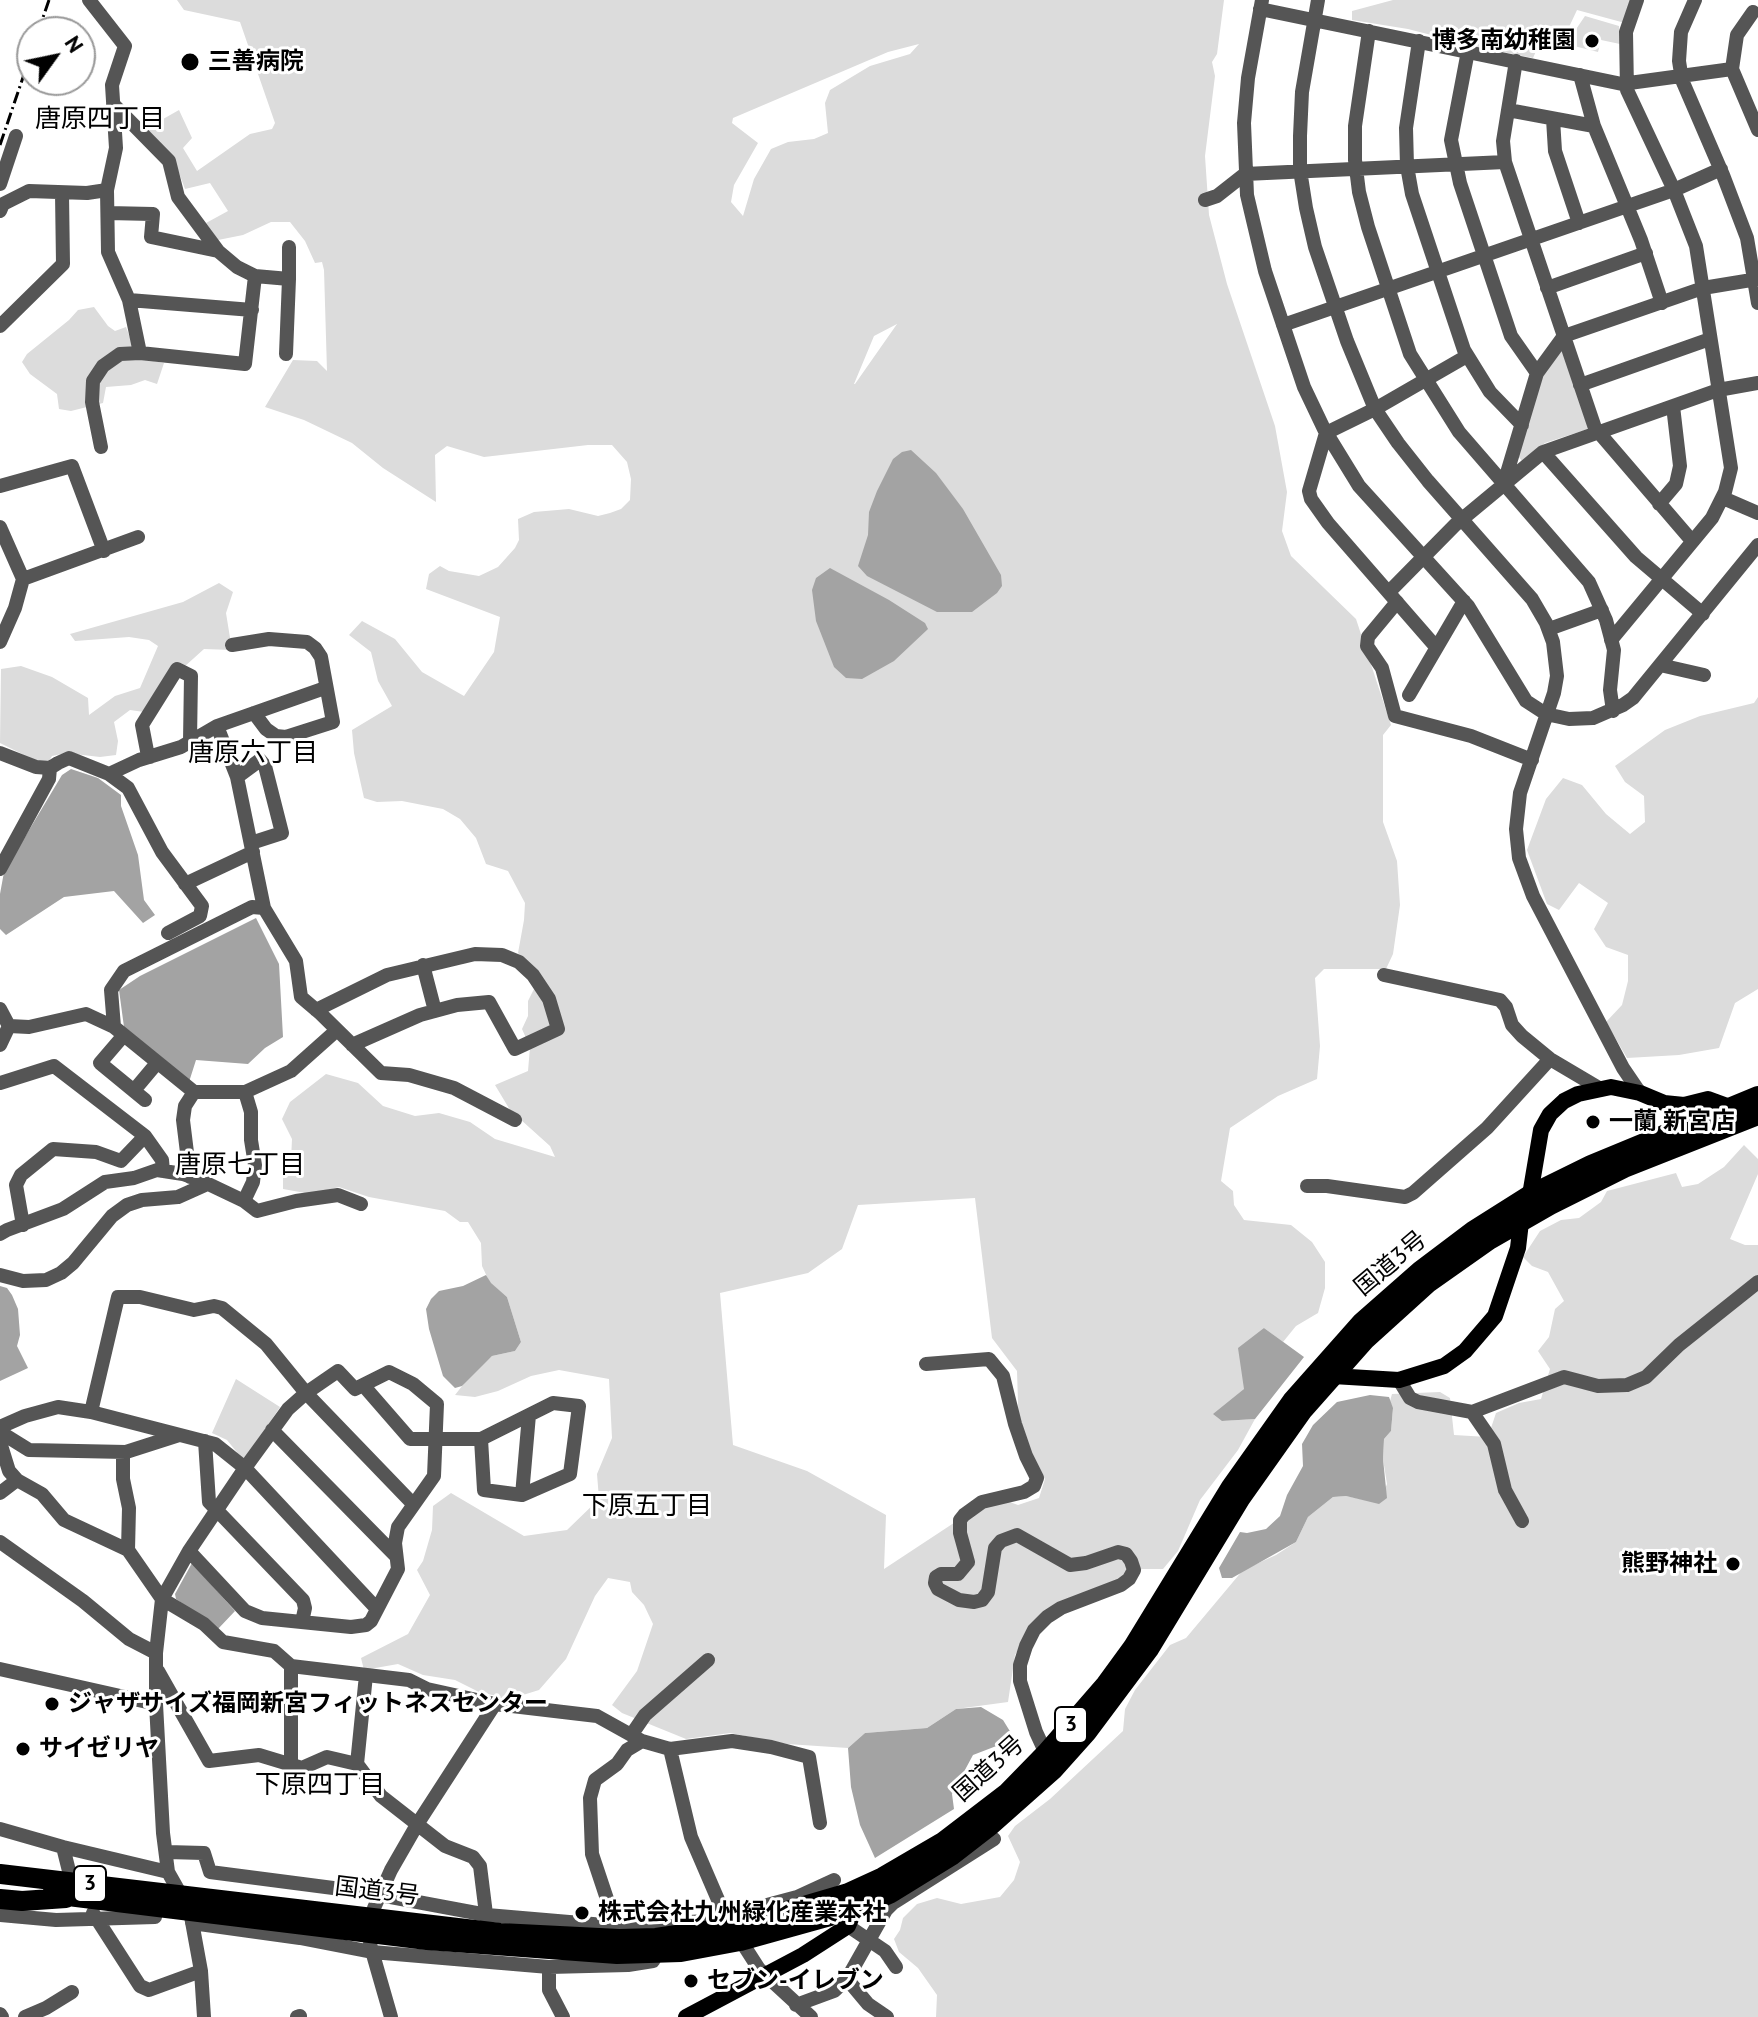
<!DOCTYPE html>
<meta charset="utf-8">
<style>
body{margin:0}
#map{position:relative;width:1758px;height:2017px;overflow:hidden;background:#fff;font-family:"PT Sans",sans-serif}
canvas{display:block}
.north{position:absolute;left:16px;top:16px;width:80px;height:80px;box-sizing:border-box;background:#fff;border:2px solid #999;border-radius:50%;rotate:57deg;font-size:22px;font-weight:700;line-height:32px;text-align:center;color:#000}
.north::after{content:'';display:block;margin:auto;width:28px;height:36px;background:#000;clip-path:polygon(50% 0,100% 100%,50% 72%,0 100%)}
</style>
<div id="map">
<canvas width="1758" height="2017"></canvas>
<div class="north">N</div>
</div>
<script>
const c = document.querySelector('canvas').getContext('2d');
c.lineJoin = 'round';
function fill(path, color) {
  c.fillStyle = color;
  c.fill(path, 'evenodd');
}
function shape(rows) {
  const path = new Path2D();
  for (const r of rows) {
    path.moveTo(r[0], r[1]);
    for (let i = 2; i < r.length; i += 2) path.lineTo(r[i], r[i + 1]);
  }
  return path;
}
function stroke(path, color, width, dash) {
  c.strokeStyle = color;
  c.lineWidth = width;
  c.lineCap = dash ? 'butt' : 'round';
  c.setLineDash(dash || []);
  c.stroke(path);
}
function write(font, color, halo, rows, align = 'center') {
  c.font = font + ' "PT Sans","Noto Sans JP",sans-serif';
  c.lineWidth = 6;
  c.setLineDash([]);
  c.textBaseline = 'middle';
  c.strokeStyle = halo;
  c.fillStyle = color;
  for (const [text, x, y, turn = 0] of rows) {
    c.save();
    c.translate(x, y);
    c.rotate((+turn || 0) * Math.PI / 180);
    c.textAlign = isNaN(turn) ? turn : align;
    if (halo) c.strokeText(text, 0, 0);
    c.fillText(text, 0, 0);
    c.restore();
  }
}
fill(shape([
 [177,0,1224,0,1217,54,1212,62,1215,76,1205,156,1209,215,1227,284,1275,426,1287,492,1282,531,1291,556,1356,619,1391,725,1383,735,1383,822,1397,861,1400,905,1393,954,1386,969,1324,969,1315,978,1320,1046,1317,1079,1278,1096,1230,1128,1221,1181,1233,1191,1234,1205,1244,1220,1291,1225,1312,1242,1325,1262,1325,1288,1318,1313,1296,1326,1283,1342,1264,1328,1244,1389,1222,1421,1255,1419,1238,1450,1200,1500,1178,1551,1163,1569,1142,1569,1029,1632,1015,1655,1008,1702,956,1709,927,1728,865,1733,848,1748,787,1744,730,1733,686,1739,622,1713,612,1705,637,1671,653,1624,644,1605,632,1592,630,1582,608,1578,595,1596,566,1659,539,1690,510,1699,479,1692,455,1680,423,1675,398,1664,364,1670,361,1658,408,1634,430,1595,417,1570,423,1561,432,1530,433,1506,451,1493,524,1536,567,1530,599,1499,597,1474,612,1438,609,1379,559,1370,531,1376,498,1391,475,1397,455,1395,470,1376,492,1356,515,1351,521,1342,507,1297,490,1283,482,1266,481,1243,468,1222,460,1222,445,1211,369,1197,339,1187,311,1194,283,1189,283,1176,291,1160,292,1139,282,1119,290,1102,326,1074,358,1083,383,1106,415,1116,439,1113,470,1122,495,1139,555,1157,550,1146,510,1110,495,1085,528,1071,530,1047,522,1029,528,1016,528,1001,540,977,518,953,524,920,525,903,508,871,486,864,476,838,460,819,443,809,402,801,377,802,364,798,354,753,352,730,392,706,378,681,371,652,349,635,362,621,395,639,422,672,464,696,494,652,500,617,426,589,429,574,440,566,449,571,479,576,498,567,515,548,519,540,518,519,534,512,569,509,598,516,610,513,621,509,630,500,631,479,627,462,612,445,588,445,484,457,447,446,435,455,436,502,383,468,352,443,304,420,265,407,293,360,317,361,327,371,324,270,322,262,315,263,305,241,290,222,271,222,243,235,218,240,206,223,228,211,210,183,185,189,173,157,148,134,149,127,179,110,192,138,183,148,197,171,250,134,272,129,275,123,240,22,184,10],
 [919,44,910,54,870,66,830,90,825,103,828,133,814,139,788,142,771,149,754,179,743,216,731,202,734,185,758,143,732,123,733,118,888,52],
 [897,324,855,384,854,384,874,336],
 [975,1198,992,1338,1017,1371,1019,1433,1030,1457,1045,1479,1039,1498,1018,1505,1007,1501,972,1511,884,1569,886,1515,807,1471,733,1445,720,1293,808,1273,842,1249,858,1205],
 [1393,0,1633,0,1625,23,1577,10,1562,42,1541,40,1533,58,1443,40,1443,38,1408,29,1352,20,1352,11],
 [1585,16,1619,26,1620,44,1601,40,1598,52,1566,44],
 [94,307,108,326,115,331,126,327,134,348,148,360,164,363,157,384,145,380,131,385,106,387,103,403,71,411,59,409,57,394,30,374,22,362,27,354,69,320,78,310],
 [1560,348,1564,349,1591,428,1545,443,1522,461,1518,456,1543,371],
 [219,583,233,592,226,613,232,650,204,649,163,686,144,712,130,710,114,722,118,741,116,755,100,757,66,753,52,756,46,766,0,743,1,669,21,666,52,677,88,698,89,715,115,696,140,688,158,646,149,640,129,637,75,641,70,634,183,602],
 [1758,697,1758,989,1735,1003,1719,1048,1679,1055,1627,1058,1606,1022,1622,1005,1628,981,1628,955,1606,947,1594,929,1608,903,1579,883,1559,910,1547,904,1527,850,1546,799,1563,778,1582,785,1606,814,1630,834,1645,822,1644,796,1625,782,1615,766,1665,730,1700,716,1754,703],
 [1744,1145,1758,1159,1758,1174,1730,1239,1745,1245,1758,1245,1758,2017,936,2017,937,1995,918,1968,899,1952,894,1939,900,1930,903,1918,917,1904,937,1898,961,1904,1000,1897,1014,1880,1020,1862,1008,1836,1015,1826,1050,1799,1123,1731,1125,1709,1135,1690,1170,1645,1186,1638,1243,1570,1276,1555,1296,1542,1308,1517,1333,1497,1346,1496,1379,1503,1387,1484,1383,1459,1384,1439,1391,1431,1393,1409,1390,1401,1392,1394,1440,1392,1450,1398,1454,1435,1488,1437,1496,1413,1519,1403,1541,1399,1550,1369,1538,1351,1549,1337,1555,1309,1564,1301,1548,1272,1532,1266,1523,1257,1540,1231,1561,1220,1579,1218,1601,1202,1607,1191,1676,1173,1682,1187,1698,1184,1724,1167],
 [236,1379,280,1407,244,1461,227,1440,212,1433]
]), '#dcdcdc');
fill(shape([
 [911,450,936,473,963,509,1001,575,1002,586,997,593,972,612,937,612,867,576,858,566,868,535,869,512,877,491,893,459,902,452],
 [830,568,889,600,925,623,928,629,894,661,862,679,846,678,834,667,816,621,812,590,816,578],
 [71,769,98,778,121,795,121,806,138,855,144,900,155,915,143,923,114,891,64,897,6,935,0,929,0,894,4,872,62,775],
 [256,918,279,964,283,1037,265,1048,248,1064,196,1060,189,1082,124,1027,119,990,140,976],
 [486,1275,491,1283,507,1297,521,1342,515,1351,492,1356,462,1386,455,1388,443,1376,429,1329,426,1309,431,1299,439,1291,463,1286],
 [0,1286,7,1288,12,1295,18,1309,20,1335,17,1346,28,1368,0,1381],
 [1264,1328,1304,1357,1255,1419,1222,1421,1213,1414,1244,1389,1238,1348],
 [1370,1395,1389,1397,1393,1408,1391,1431,1384,1439,1383,1459,1387,1498,1379,1504,1346,1496,1333,1497,1308,1517,1296,1542,1232,1578,1222,1578,1219,1568,1240,1532,1247,1533,1266,1529,1280,1516,1287,1495,1303,1466,1302,1444,1313,1425,1337,1402],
 [192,1563,235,1611,218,1629,176,1599,175,1594],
 [981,1707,1003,1720,1011,1733,999,1745,973,1755,952,1794,954,1809,875,1858,860,1825,851,1787,848,1748,865,1733,927,1728,956,1709]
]), '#a3a3a3');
stroke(shape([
 [89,0,125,46,112,85,116,148,107,190,108,252,129,300,140,353],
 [1262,0,1248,78,1244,123,1247,195,1265,271,1304,387,1324,429,1359,486,1468,606,1526,701,1546,714,1569,719,1593,718,1623,705,1633,698,1758,545],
 [1318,0,1302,92,1300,136,1300,170,1306,208,1315,247,1347,341,1375,409,1398,443,1428,481,1532,599,1546,623,1553,642,1557,676,1554,693,1520,793,1516,829,1519,858,1533,896,1623,1068,1640,1093],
 [1695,0,1681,32,1679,61,1682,80,1723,175,1747,238,1758,303],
 [1260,9,1622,84,1732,69],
 [1753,12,1737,35,1732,69,1758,130],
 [1369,31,1355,126,1355,160,1359,192,1368,227,1410,354,1459,432,1589,582,1606,620,1614,650,1610,690,1613,711],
 [1419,41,1406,128,1407,166,1412,194,1464,350,1490,392,1522,425],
 [1468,51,1451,140,1460,183,1511,336,1537,373],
 [1516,61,1503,141,1505,162,1595,428,1692,541],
 [1580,75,1594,126,1641,240,1662,303],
 [113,104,169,161,178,197,218,251],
 [1508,110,1594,126],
 [1553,119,1555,151,1579,223],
 [0,184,16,136],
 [1205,200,1217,196,1245,174,1505,162],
 [0,211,3,204,29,191,87,193,107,190],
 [255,276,289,279,286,354],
 [289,279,289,247],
 [1547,288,1646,253],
 [129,300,252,310],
 [1283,325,1674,190,1721,169],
 [0,326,63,264,62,194],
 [1580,385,1710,339],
 [101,447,92,402,93,381,103,366,120,354,140,353,245,364,255,276,237,267,218,251,151,237,153,214,108,213],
 [1543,452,1636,557,1703,614],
 [1504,483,1537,373,1564,336,1703,288,1758,279],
 [0,486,72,466,104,551],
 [1723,498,1758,513],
 [1659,504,1676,484,1680,466,1673,406],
 [0,527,23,579,15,608,0,642],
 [23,579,138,537],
 [1389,592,1455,525,1543,452,1718,390,1758,383],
 [1397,602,1368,637,1367,646,1382,668,1395,716,1471,736,1532,760],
 [1549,629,1602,610],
 [1611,640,1712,518,1725,492,1731,468,1696,246,1674,190,1627,90,1626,32,1637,0],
 [232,645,269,639,307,642,315,648,321,657,333,722,286,737,276,736,266,729,254,713],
 [1436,647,1328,523,1311,499,1309,491,1326,433,1375,409,1467,356],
 [1660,665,1704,675],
 [1409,695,1464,601],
 [217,726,325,688],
 [0,753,36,767,50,768],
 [150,757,147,751,142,725,177,669,191,676,190,741],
 [109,774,128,788,162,852,202,906,200,916,168,933],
 [237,777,260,760,265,766,282,833,251,843],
 [0,869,49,779,50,768,58,763,69,758,109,774,139,760,181,747,217,726,237,777,264,908,296,961,301,997,321,1014,381,1073,409,1075,454,1088,515,1120],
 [185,884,253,852],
 [423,965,435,1011],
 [1384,975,1500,1000,1506,1007,1512,1025,1522,1036,1550,1059,1599,1088],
 [0,1009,9,1026],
 [316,1010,387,975,475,954,502,955,519,962,533,975,549,999,558,1029,515,1049,489,1002,457,1005,420,1015,352,1045],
 [9,1026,29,1027,86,1014,114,1027,194,1092,245,1092,251,1112,251,1140,255,1165,253,1182,244,1201],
 [114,1027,111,990,124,971,252,907,264,908],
 [124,1035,100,1063,145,1100],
 [0,1045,9,1026],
 [0,1083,54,1066,145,1136,162,1160,163,1171],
 [136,1088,157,1063],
 [245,1092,291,1071,337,1030],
 [190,1177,183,1120,185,1106,194,1092],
 [1307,1186,1327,1186,1405,1197,1413,1193,1487,1128,1550,1059],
 [23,1225,16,1185,21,1175,53,1149,96,1152,121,1161,145,1136],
 [0,1234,7,1230,63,1209,105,1182,134,1178,157,1170,183,1174,202,1181,244,1201,257,1211,296,1201,338,1195,361,1204],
 [0,1275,23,1281,46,1280,61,1273,73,1263,112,1216,127,1205,142,1200,178,1197,207,1184],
 [926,1364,989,1359,1003,1376,1015,1424,1026,1456,1037,1478,1034,1486,1024,1492,982,1502,964,1515,960,1520,960,1533,968,1562,958,1574,941,1574,936,1577,935,1583,938,1589,959,1600,974,1602,982,1600,988,1592,995,1548,1001,1541,1017,1535,1070,1565,1086,1563,1118,1552,1126,1554,1131,1561,1134,1570,1129,1579,1121,1585,1061,1608,1047,1617,1034,1630,1026,1646,1020,1665,1020,1681,1036,1732,1048,1758],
 [1399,1380,1410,1398,1418,1402,1472,1412,1564,1377,1598,1386,1627,1385,1646,1377,1679,1345,1758,1282],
 [363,1385,410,1439,481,1439,553,1403,579,1406,570,1474,522,1495,484,1490,481,1439],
 [91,1412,118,1297,140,1297,194,1310,214,1306,222,1308,266,1344,306,1393,413,1504],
 [1472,1412,1494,1444,1505,1490,1522,1521],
 [0,1427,25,1416,58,1407,91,1412,215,1444,245,1468,377,1609],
 [272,1430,396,1556],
 [0,1432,29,1450,126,1452,179,1435],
 [205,1441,209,1502,303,1600,305,1608,302,1622],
 [0,1442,9,1471,17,1480,42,1494,64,1520,128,1550,162,1599,204,1624,223,1642,274,1651,291,1666,409,1680,427,1689,495,1704,597,1716,642,1741,670,1749,691,1837,725,1916,759,1969,811,2017],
 [123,1452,123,1479,129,1508,128,1550],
 [0,1493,17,1480],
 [522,1495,529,1415],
 [0,1542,83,1601,129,1639,156,1653],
 [189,1551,245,1611,262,1618,351,1627,366,1625,371,1621,398,1569,395,1543,398,1527,434,1476,437,1404,413,1384,389,1372,355,1389,338,1371,306,1393,288,1409,245,1468,189,1551,162,1599,156,1653,156,1704,163,1833,168,1872,190,1911,201,1971,204,2017],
 [291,1666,291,1765],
 [0,1669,156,1704],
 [158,1671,209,1761,259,1755,302,1768,327,1757,357,1764,381,1796,445,1846,473,1857,480,1866,487,1922],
 [632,1734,645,1715,708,1660],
 [670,1749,732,1741,771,1747,809,1757,820,1823],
 [357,1764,366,1675],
 [0,1829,63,1847,168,1872],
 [63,1847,69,1871],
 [167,1852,204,1853,210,1872,364,1892,487,1915,616,1926,707,1921,797,1897,834,1880],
 [374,1908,391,1870,418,1823,495,1704],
 [93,1913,140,1986,149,1990,201,1971],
 [0,1915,56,1920,155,1917,156,1906],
 [192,1923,300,1938,372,1952,549,1967,628,1965,653,1961,656,1955],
 [616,1926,592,1854,590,1798,595,1780,617,1764,627,1750,642,1741],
 [848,1926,885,1951,896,1967],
 [370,1944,391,2017],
 [549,1967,549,1990,563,2017],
 [847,1979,868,2004,887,2017],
 [796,2005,834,1991,847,1979,886,1910,893,1903,994,1839],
 [0,2014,2,2017],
 [25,2017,46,2008,72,1992],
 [297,2017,300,2016]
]), '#555', 14);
stroke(shape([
 [1530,1195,1541,1130,1550,1114,1564,1101,1578,1094,1611,1087,1640,1093,1664,1103,1684,1105,1708,1099,1738,1110],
 [1333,1376,1399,1380,1444,1366,1465,1351,1495,1316,1518,1248,1521,1222],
 [686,2017,803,1955,848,1926,855,1909,852,1902]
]), '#000', 16);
stroke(shape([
 [0,1874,500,1933,619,1939,656,1938,732,1927,848,1893,883,1877,943,1842,1007,1793,1046,1753,1106,1684,1133,1647,1231,1487,1292,1401,1362,1322,1420,1271,1473,1231,1530,1195,1591,1165,1758,1096],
 [52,1894,427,1940,617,1954,681,1952,740,1941,855,1909,891,1893,951,1856,991,1825,1053,1770,1087,1732,1149,1649,1240,1499,1303,1410,1365,1340,1428,1283,1489,1240,1550,1205,1624,1168,1758,1115],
 [0,1899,22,1901,66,1898]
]), '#000', 20);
stroke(shape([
 [38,32,49,0],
 [0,145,32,51]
]), '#000', 3, [12, 4, 2, 4]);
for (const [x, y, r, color] of [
 [1592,41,8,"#000"],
 [190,62,10,"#000"],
 [1593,1122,8,"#000"],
 [1733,1564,8,"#000"],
 [52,1704,8,"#000"],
 [23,1749,8,"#000"],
 [582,1913,8,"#000"],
 [691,1981,8,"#000"]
]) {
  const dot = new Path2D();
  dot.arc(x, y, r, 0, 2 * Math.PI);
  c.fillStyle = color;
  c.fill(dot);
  stroke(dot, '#fff', 3);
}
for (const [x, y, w] of [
 [1071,1725,32],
 [90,1884,32]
]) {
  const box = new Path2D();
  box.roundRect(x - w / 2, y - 18, w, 36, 6);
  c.fillStyle = '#fff';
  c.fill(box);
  stroke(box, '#000', 2);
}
write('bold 22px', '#000', null, [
 ["3",1071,1725],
 ["3",90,1884]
]);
write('bold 24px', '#000', '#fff', [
 ["博多南幼稚園",1576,41,"right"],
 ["三善病院",208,62],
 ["一蘭 新宮店",1609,1122],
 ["熊野神社",1717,1564,"right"],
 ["ジャザサイズ福岡新宮フィットネスセンター",68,1704],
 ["サイゼリヤ",39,1749],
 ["株式会社九州緑化産業本社",598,1913],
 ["セブン-イレブン",707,1981]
], 'left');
write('24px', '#000', '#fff', [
 ["国道3号",1391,1264,-40],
 ["国道3号",989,1769,-42],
 ["国道3号",377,1892,7]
]);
write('26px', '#000', '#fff', [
 ["唐原四丁目",100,120],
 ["唐原六丁目",253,754],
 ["唐原七丁目",240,1166],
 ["下原五丁目",647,1507],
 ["下原四丁目",320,1786]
]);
</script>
